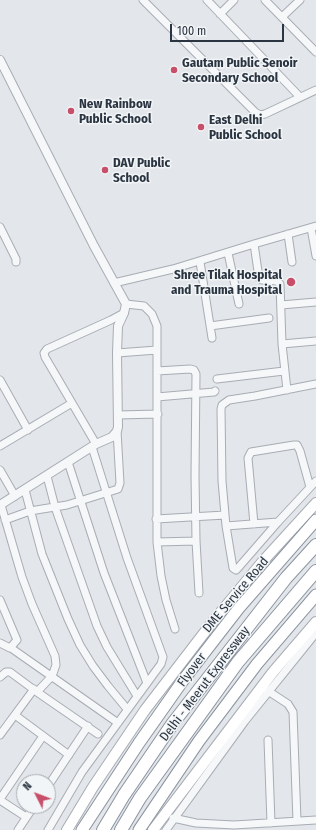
<!DOCTYPE html>
<style>
body{margin:0}
#map{position:relative;width:316px;height:830px;overflow:hidden;background:#e3e6ea;font-family:"Fira Sans Condensed",sans-serif}
canvas{display:block}
.north{position:absolute;left:16px;top:774px;width:40px;height:40px;box-sizing:border-box;background:#f2f5f7;border:1px solid #a2a8ae;border-radius:50%;rotate:312deg;font-size:11px;font-weight:700;line-height:16px;text-align:center;color:#2b3541}
.north::after{content:'';display:block;margin:auto;width:14px;height:18px;background:#c84f69;clip-path:polygon(50% 0,100% 100%,50% 72%,0 100%)}
.scale{position:absolute;left:170px;top:24px;width:114px;height:18px;box-sizing:border-box;border:2px solid #2b3541;border-top:0;padding-left:5px;font-size:12px;line-height:14px;white-space:nowrap;color:#2b3541;-webkit-text-stroke:3px #f2f5f7;paint-order:stroke}
</style>
<div id="map">
<canvas width="316" height="830"></canvas>
<div class="north">N</div>
<div class="scale">100 m</div>
</div>
<script>
const c = document.querySelector('canvas').getContext('2d');
c.lineJoin = 'round';
function shape(rows) {
  const path = new Path2D();
  for (const r of rows) {
    path.moveTo(r[0], r[1]);
    for (let i = 2; i < r.length; i += 2) path.lineTo(r[i], r[i + 1]);
  }
  return path;
}
function stroke(path, color, width, dash) {
  c.strokeStyle = color;
  c.lineWidth = width;
  c.lineCap = dash ? 'butt' : 'round';
  c.setLineDash(dash || []);
  c.stroke(path);
}
function write(font, color, halo, rows, align = 'center') {
  c.font = font + ' "Fira Sans Condensed",sans-serif';
  c.lineWidth = 3;
  c.setLineDash([]);
  c.textBaseline = 'middle';
  c.strokeStyle = halo;
  c.fillStyle = color;
  for (const [text, x, y, turn = 0] of rows) {
    c.save();
    c.translate(x, y);
    c.rotate((+turn || 0) * Math.PI / 180);
    c.textAlign = isNaN(turn) ? turn : align;
    if (halo) c.strokeText(text, 0, 0);
    c.fillText(text, 0, 0);
    c.restore();
  }
}
const minor = shape([
 [143,0,255,112,260,115,265,114,316,90],
 [207,0,300,97],
 [265,0,316,52],
 [220,14,234,0],
 [282,17,300,0],
 [0,227,16,259,16,262],
 [311,228,316,256],
 [288,234,292,262],
 [254,244,259,278,262,280,277,281,280,284,282,344,287,390],
 [228,253,239,304],
 [200,262,212,338],
 [114,283,173,269,254,244,316,226],
 [126,304,144,306,152,314,157,326,157,542,161,576,166,600,175,629],
 [281,305,316,302],
 [210,326,269,318],
 [282,344,316,341],
 [117,353,157,350],
 [157,371,190,369,194,370,196,374,195,475,196,541,199,593],
 [217,379,284,371],
 [0,380,28,430],
 [316,384,255,396,229,400,222,405,221,409,222,481,226,526,233,568,236,570,238,568,278,522,316,481],
 [157,397,214,392,215,391],
 [118,415,158,414],
 [96,444,45,357,44,353,47,349,111,320,124,313],
 [0,446,72,403],
 [68,462,104,573,147,683],
 [0,470,15,496],
 [47,476,55,507,97,626,107,647,137,696],
 [25,490,42,554,68,619,80,645,93,666,108,686,127,709],
 [1,505,22,577,32,604,55,656,56,665,52,676,37,692],
 [156,519,225,515],
 [5,520,30,511,67,505,118,489,120,483,117,431],
 [254,524,248,458,251,452,294,445,297,445,300,451,310,487],
 [226,526,278,522],
 [157,542,196,541],
 [0,600,17,640,10,648,0,643],
 [11,648,118,723],
 [0,677,6,672,10,672,37,692,98,734],
 [265,689,288,704,293,712,297,821],
 [15,715,69,755],
 [0,735,34,689],
 [268,740,271,823],
 [48,786,88,726],
 [0,799,43,736],
 [0,800,26,817],
 [173,818,196,823,234,825,316,820],
 [18,830,34,806],
 [48,830,82,772,161,664,163,657,127,558,92,447],
 [166,830,245,721,316,633]
]);
const tertiary = shape([
 [0,60,94,246,126,304,124,313,118,326,117,353,118,427,117,431,112,437,96,444,0,505]
]);
const secondary = shape([
 [67,830,93,787,145,710,211,624,264,560,316,503],
 [153,830,273,672,316,622]
]);
const trunk = shape([
 [82,830,139,743,184,679,239,608,316,520],
 [139,830,199,741,257,664,316,595]
]);
const motorway = shape([
 [103,830,124,795,173,723,286,578,316,545],
 [121,830,140,798,238,662,316,571]
]);
stroke(minor, '#a8adb4', 9);
stroke(tertiary, '#a8adb4', 10);
stroke(secondary, '#a8adb4', 12);
stroke(trunk, '#8b94a0', 13);
stroke(motorway, '#8b94a0', 14);
stroke(minor, '#f5f7f9', 7);
stroke(tertiary, '#f5f7f9', 8);
stroke(secondary, '#fff', 10);
stroke(trunk, '#fff', 11);
stroke(motorway, '#fff', 12);
for (const [x, y, r, color] of [
 [174,70,4,"#c84f69"],
 [71,111,4,"#c84f69"],
 [201,127,4,"#c84f69"],
 [105,170,4,"#c84f69"],
 [291,282,5,"#c84f69"]
]) {
  const dot = new Path2D();
  dot.arc(x, y, r, 0, 2 * Math.PI);
  c.fillStyle = color;
  c.fill(dot);
  stroke(dot, '#f2f5f7', 1.5);
}
write('bold 13px', '#2b3541', '#f2f5f7', [
 ["Gautam Public Senoir",182,63],
 ["Secondary School",182,78],
 ["New Rainbow",79,104],
 ["Public School",79,119],
 ["East Delhi",209,120],
 ["Public School",209,135],
 ["DAV Public",113,163],
 ["School",113,178],
 ["Shree Tilak Hospital",282,275,"right"],
 ["and Trauma Hospital",282,290,"right"]
], 'left');
write('13px', '#2b3541', '#f2f5f7', [
 ["DME Service Road",236,595,-50],
 ["Flyover",192,670,-53],
 ["Delhi - Meerut Expressway",205,684,-53]
]);
</script>
